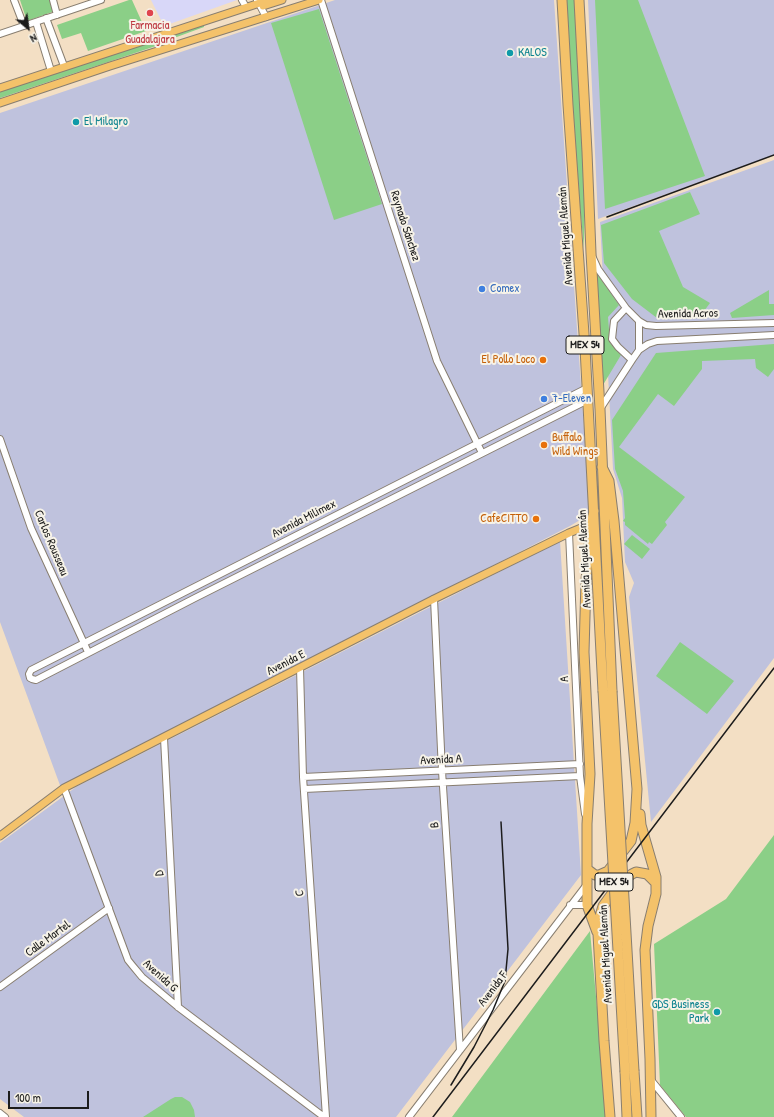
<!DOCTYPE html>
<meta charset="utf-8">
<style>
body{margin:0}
#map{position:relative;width:774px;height:1117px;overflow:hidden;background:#f3dfc4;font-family:"Patrick Hand",sans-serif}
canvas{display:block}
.north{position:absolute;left:8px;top:8px;width:40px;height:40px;-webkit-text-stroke:3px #f7f3e8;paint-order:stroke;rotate:151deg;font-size:11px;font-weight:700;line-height:16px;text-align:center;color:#1c1c1c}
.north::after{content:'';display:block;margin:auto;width:14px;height:18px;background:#1c1c1c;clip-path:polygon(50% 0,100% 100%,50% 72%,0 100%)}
.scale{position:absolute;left:8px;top:1091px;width:81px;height:18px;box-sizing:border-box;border:2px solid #1c1c1c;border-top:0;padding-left:5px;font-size:12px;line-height:14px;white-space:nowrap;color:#1c1c1c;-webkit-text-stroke:3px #f7f3e8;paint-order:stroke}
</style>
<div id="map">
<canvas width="774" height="1117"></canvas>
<div class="north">N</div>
<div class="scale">100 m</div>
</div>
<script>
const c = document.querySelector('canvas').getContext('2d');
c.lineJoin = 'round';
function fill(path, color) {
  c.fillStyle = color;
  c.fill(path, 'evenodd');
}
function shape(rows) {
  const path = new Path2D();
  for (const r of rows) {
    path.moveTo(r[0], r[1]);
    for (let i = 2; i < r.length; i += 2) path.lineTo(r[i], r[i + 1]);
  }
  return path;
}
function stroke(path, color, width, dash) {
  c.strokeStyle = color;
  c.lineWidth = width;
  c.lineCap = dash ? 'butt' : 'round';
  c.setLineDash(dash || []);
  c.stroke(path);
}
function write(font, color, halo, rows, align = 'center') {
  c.font = font + ' "Patrick Hand",sans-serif';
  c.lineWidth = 4;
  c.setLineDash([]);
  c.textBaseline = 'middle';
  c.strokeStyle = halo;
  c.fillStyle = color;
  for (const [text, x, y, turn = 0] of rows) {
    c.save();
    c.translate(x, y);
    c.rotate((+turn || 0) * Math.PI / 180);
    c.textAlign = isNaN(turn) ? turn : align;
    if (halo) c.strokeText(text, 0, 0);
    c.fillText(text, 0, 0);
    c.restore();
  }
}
fill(shape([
 [151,0,237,0,164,26]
]), '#d8d7f8');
fill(shape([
 [335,0,554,0,590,514,570,526,61,788,0,622,0,113],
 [588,0,774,0,774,155,598,219],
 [774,160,774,658,651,822,629,597,634,583,625,562,622,498,613,469,600,222],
 [560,541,581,875,396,1117,24,1117,0,1099,0,843,76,787]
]), '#bfc2dd');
fill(shape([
 [20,0,52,0,55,11,27,21],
 [129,0,132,0,146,31,88,51,81,33,62,39,57,25],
 [566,0,575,0,585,189,584,249,574,141],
 [595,0,638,0,705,176,605,209],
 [319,9,382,204,334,220,271,23],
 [204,25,204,27,174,38,168,42,0,98,0,92],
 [690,192,700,214,659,231,683,287,710,303,701,315,666,312,657,318,632,299,604,263,601,225],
 [596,272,619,305,608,317,610,343,621,355,603,385],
 [769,290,769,304,774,304,774,315,732,318,730,313],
 [774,344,774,369,768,377,756,368,755,359,702,361,702,369,674,406,658,394,619,447,685,497,665,522,667,525,652,544,649,542,648,544,625,525,625,522,623,521,625,518,623,491,615,469,612,420,656,353],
 [632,535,650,549,642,559,624,544],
 [680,642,734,681,707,714,656,676],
 [774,835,774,1117,686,1117,660,1085,654,944,726,899],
 [590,931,607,1117,452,1117],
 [175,1097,182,1097,190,1102,194,1110,195,1117,143,1117,171,1099]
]), '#8bcf87');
const minor = shape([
 [14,0,24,26],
 [53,0,57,15],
 [242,0,246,7],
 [257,0,266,17],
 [321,0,437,361,482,453],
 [46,18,64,66],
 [36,22,51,71],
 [0,34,101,0],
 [593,258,598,269,626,308,639,321,646,325,656,326,774,323],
 [626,308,614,321,612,339,618,347,632,360],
 [639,321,639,350],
 [587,388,31,670,29,674,30,678,32,679,36,680,195,598,588,400],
 [600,409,632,360,639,350,648,344,657,341,774,335],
 [0,439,31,528,88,652],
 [569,533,580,776,585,814],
 [434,599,442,771,460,1050],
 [300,668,303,777,326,1117],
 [164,738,178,1007],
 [303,777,580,764],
 [64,788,128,960,132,965,142,977,178,1007,324,1117],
 [304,789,580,776],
 [570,905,587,905],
 [0,987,109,908],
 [651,1080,681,1117],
 [0,1113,5,1117],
 [409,1117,588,883]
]);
const major = shape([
 [263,6,282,0],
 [0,88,269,0],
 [0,103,110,66,319,0],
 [0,836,64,788,434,599,569,533,591,524]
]);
const highway = shape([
 [562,0,568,105,585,348,603,691],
 [579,0,587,152,591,253,600,409,612,691],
 [594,511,591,524,586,580,584,652,590,774,587,824,587,869,595,875,599,875,608,871,631,841,635,823,637,789,614,521,609,481,602,467],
 [640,814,641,825,656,877,656,894,648,926,645,950,650,1059,651,1117],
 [587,869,587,905,597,932],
 [634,1071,637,1117],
 [625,1072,627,1117],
 [610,1117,604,1041,598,934,599,919,603,906,611,895,622,881,632,874,636,872,647,874,656,883]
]);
stroke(minor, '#887e70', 8);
stroke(major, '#887e70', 9);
stroke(highway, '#887e70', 11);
stroke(minor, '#fff', 6);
stroke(major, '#f4c26a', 7);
stroke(highway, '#f4c26a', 9);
stroke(shape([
 [607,217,774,155],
 [451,1085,474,1047,493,1010,505,981,508,949,501,822],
 [433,1117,774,668]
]), '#1c1c1c', 1.5);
const highwayBridge = shape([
 [603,691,625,1072],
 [612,691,634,1071]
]);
stroke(highwayBridge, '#887e70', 11, []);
stroke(highwayBridge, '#f4c26a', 9);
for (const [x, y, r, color] of [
 [150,13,4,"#e0444e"],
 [510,53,4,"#0f9aa8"],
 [76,122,4,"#0f9aa8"],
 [482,289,4,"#3f7fe0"],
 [543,360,4,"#e8710a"],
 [544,399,4,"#3f7fe0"],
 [544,445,4,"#e8710a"],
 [536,519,4,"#e8710a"],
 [717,1012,4,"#0f9aa8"]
]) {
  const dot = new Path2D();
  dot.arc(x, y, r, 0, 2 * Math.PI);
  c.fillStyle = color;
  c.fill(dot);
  stroke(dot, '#f7f3e8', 1.5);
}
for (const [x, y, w] of [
 [585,345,38],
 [614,882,38]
]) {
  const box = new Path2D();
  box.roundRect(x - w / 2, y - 9, w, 18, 3);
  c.fillStyle = '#f7f3e8';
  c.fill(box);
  stroke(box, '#1c1c1c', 1);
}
write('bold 11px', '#1c1c1c', null, [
 ["MEX 54",585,345],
 ["MEX 54",614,882]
]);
write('12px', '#be3a42', '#f7f3e8', [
 ["Farmacia",150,26],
 ["Guadalajara",150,40]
]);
write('12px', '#0d838f', '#f7f3e8', [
 ["KALOS",518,53],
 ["El Milagro",84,122],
 ["GDS Business",709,1005,"right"],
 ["Park",709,1019,"right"]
], 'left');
write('12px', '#1c1c1c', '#f7f3e8', [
 ["Reynado Sánchez",405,226,72],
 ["Avenida Miguel Alemán",566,236,-94],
 ["Avenida Acros",688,314,-1],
 ["Avenida Milimex",304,519,-27],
 ["Carlos Rousseau",51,543,67],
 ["Avenida Miguel Alemán",585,559,-93],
 ["Avenida E",286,663,-27],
 ["A",565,679,-93],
 ["Avenida A",441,760,-3],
 ["B",435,825,-94],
 ["D",160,873,-93],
 ["C",300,893,-94],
 ["Calle Martel",48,939,-36],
 ["Avenida Miguel Alemán",606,954,-93],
 ["Avenida G",160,976,42],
 ["Avenida F",493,989,-53]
]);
write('12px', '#366cbe', '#f7f3e8', [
 ["Comex",490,289],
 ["7-Eleven",552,399]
], 'left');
write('12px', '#c56008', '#f7f3e8', [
 ["El Pollo Loco",535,360],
 ["Buffalo",552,438,"left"],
 ["Wild Wings",552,452,"left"],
 ["CafeCITTO",528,519]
], 'right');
</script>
